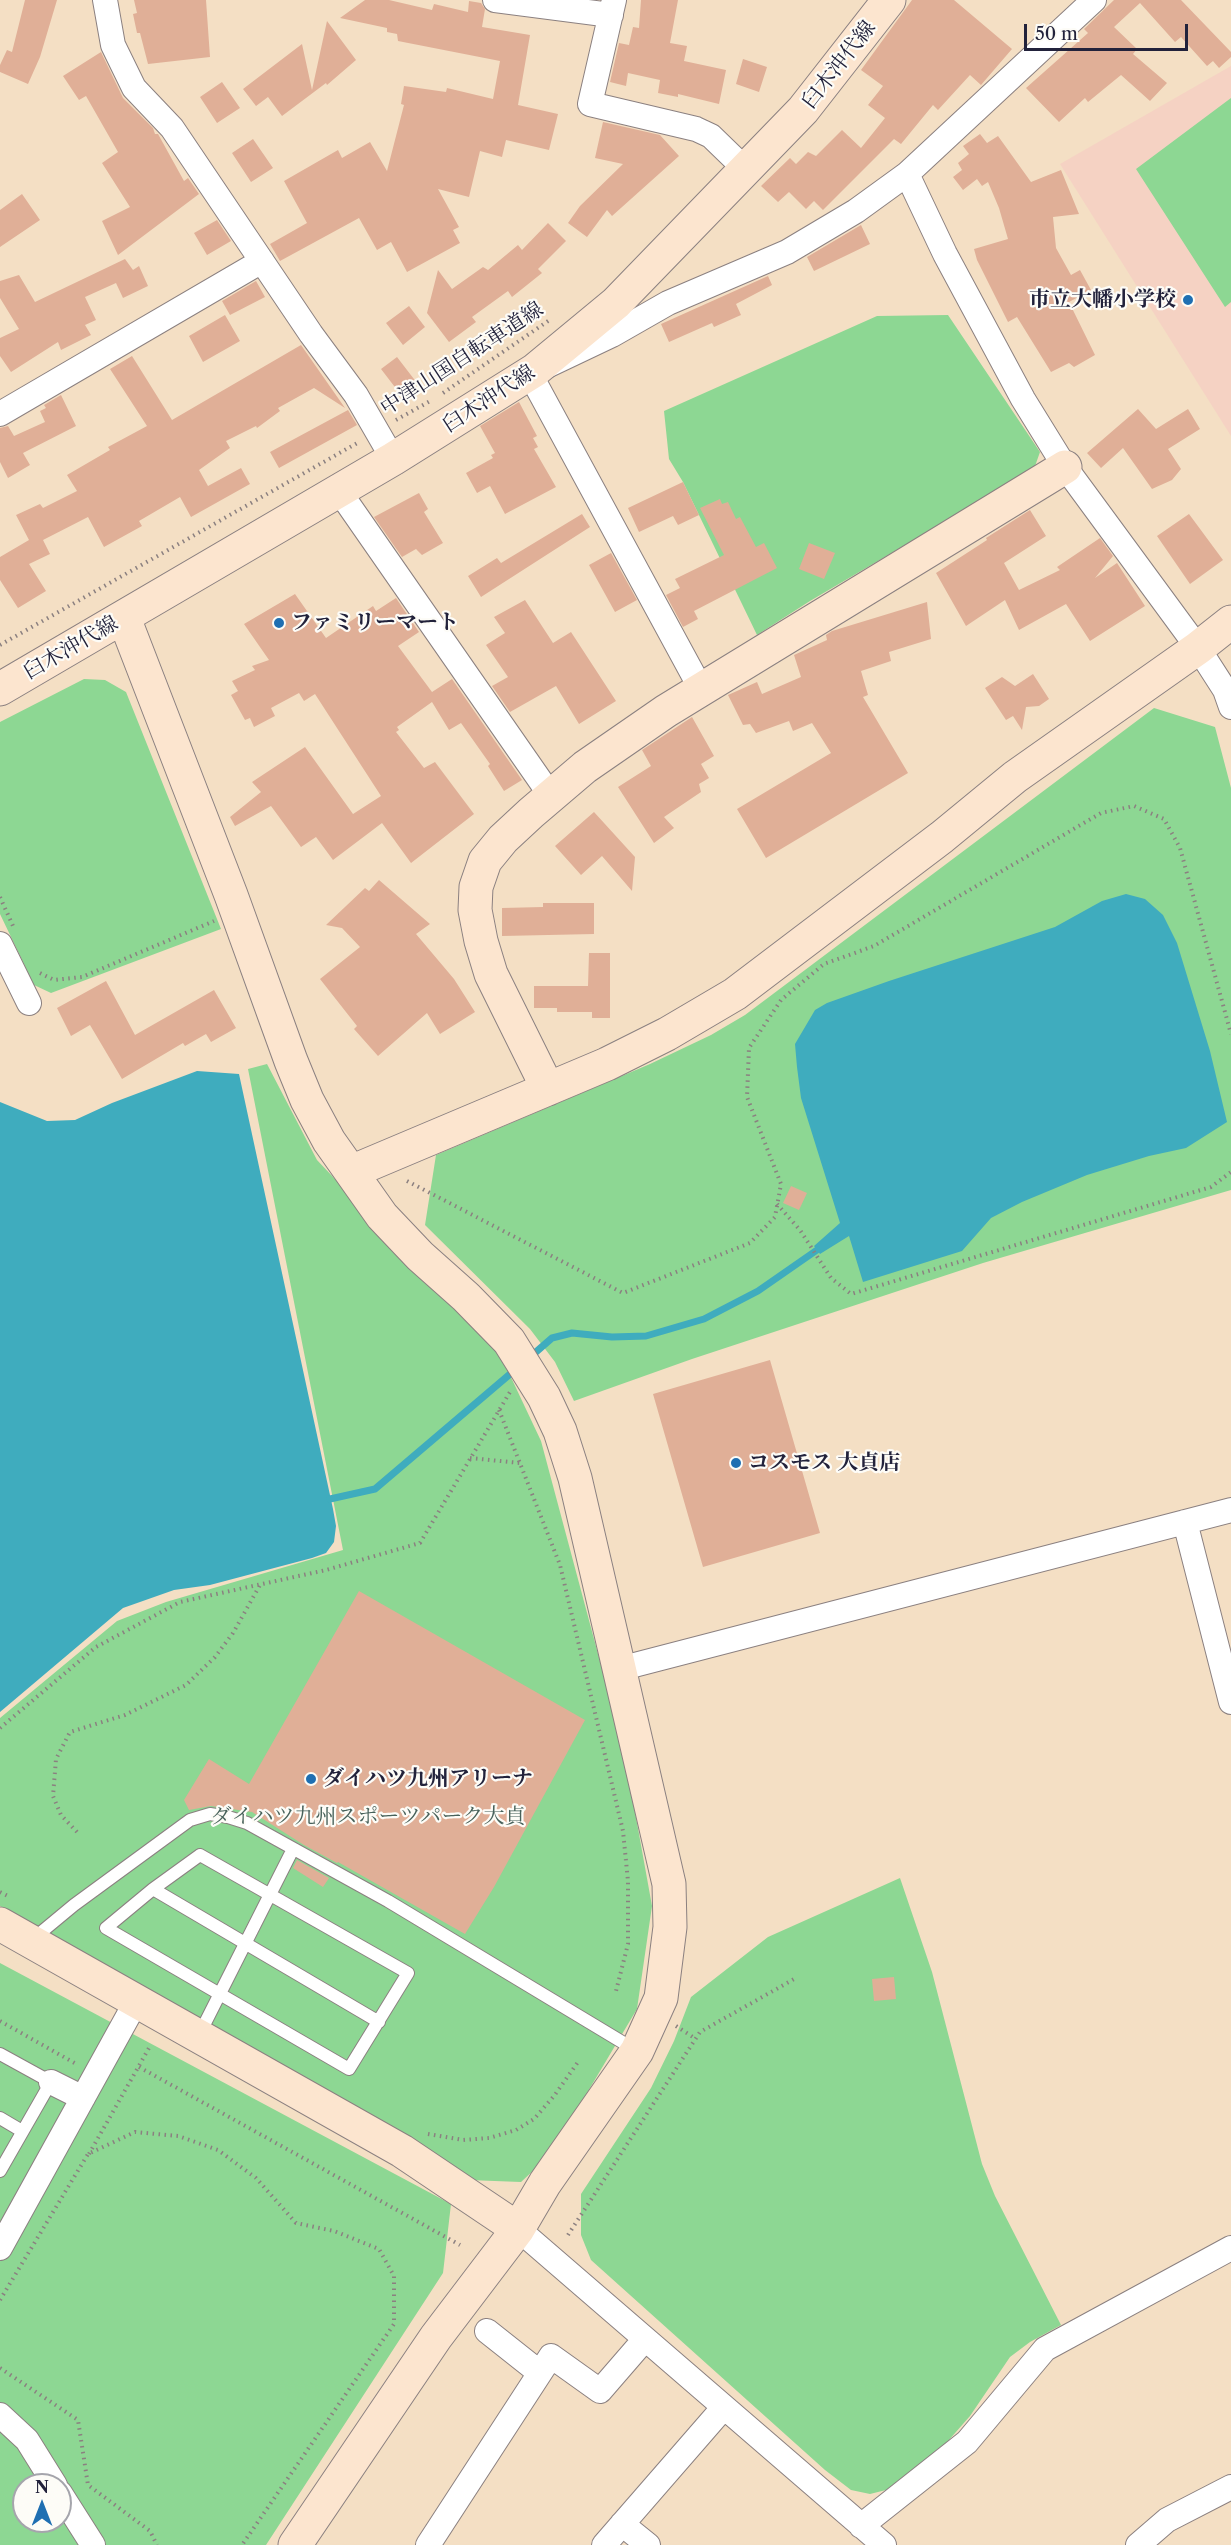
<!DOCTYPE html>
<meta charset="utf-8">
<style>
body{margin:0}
#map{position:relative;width:1231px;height:2545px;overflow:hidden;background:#f4dfc4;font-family:"Libre Caslon Text",serif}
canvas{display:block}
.north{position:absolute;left:12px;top:2473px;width:60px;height:60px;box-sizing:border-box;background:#fdfcf7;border:2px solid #a5a5ac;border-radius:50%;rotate:0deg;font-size:16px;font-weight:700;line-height:24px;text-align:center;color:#22223b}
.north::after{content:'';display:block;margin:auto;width:21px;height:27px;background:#1f6fb2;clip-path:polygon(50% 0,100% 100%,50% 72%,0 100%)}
.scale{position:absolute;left:1024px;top:24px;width:164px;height:27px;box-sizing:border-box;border:3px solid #22223b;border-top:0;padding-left:8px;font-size:18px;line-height:21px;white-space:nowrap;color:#22223b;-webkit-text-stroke:4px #fdfcf7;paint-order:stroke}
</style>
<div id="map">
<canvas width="1231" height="2545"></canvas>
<div class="north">N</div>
<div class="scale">50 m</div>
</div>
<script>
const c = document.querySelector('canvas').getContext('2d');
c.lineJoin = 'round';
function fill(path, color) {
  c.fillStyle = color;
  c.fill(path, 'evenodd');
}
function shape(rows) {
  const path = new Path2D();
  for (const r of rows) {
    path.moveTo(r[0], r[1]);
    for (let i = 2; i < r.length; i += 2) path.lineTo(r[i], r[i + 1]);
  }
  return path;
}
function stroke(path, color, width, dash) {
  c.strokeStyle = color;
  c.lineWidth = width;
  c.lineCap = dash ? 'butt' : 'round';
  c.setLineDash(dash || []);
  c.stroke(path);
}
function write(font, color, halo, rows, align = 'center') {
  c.font = font + ' "Libre Caslon Text","Noto Serif JP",serif';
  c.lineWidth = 4.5;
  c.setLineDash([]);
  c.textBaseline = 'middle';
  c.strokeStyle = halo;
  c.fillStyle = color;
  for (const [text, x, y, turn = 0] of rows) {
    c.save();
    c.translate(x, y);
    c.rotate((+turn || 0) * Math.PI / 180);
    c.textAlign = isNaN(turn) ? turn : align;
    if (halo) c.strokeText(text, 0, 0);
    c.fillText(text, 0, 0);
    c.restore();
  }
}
fill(shape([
 [1231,66,1231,436,1060,164]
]), '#f5d2c3');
fill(shape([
 [1231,98,1231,302,1225,307,1136,169],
 [948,315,1040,452,1034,469,810,601,757,635,683,482,669,459,664,411,877,316],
 [84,679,105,680,126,692,221,929,51,993,34,985,0,914,0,722],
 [1154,708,1215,727,1231,788,1231,1190,983,1263,692,1359,574,1401,555,1362,530,1329,425,1225,436,1155,650,1064,711,1035,745,1015],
 [267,1064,317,1160,500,1354,541,1441,624,1751,652,1906,637,2009,550,2155,521,2182,468,2180,0,1906,0,1718,117,1621,166,1602,343,1550,248,1069],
 [900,1878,932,1972,982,2164,995,2196,1061,2325,1030,2342,1010,2357,970,2416,941,2449,890,2489,870,2494,851,2490,825,2470,591,2260,581,2235,581,2194,651,2088,674,2041,691,1997,768,1937],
 [0,1963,451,2204,443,2273,266,2545,0,2545],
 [24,2485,60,2485,60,2521,24,2521]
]), '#8dd793');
fill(shape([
 [1126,894,1145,899,1163,915,1177,943,1210,1051,1227,1122,1186,1148,1149,1156,1087,1175,1022,1202,991,1218,962,1251,863,1282,849,1236,820,1254,814,1246,840,1223,801,1098,797,1067,795,1044,815,1010,827,1003,889,981,1055,927,1102,901],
 [197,1071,239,1074,333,1509,336,1526,334,1542,326,1553,312,1558,210,1585,174,1590,123,1608,0,1712,0,1102,47,1121,75,1120,112,1103]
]), '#3facbe');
stroke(shape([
 [529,1358,552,1338,572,1333,612,1337,646,1336,704,1319,758,1291,817,1250],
 [330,1499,375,1489,516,1369]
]), '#3facbe', 7);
fill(shape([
 [25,0,57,0,40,57,28,84,0,72,0,65,7,50,12,52],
 [134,0,206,0,210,57,148,64,140,33,137,33,133,14,137,13],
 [365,0,389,0,432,10,434,4,468,12,469,1,481,3,485,9,482,27,530,35,518,105,558,114,549,150,506,140,502,157,480,151,469,197,438,189,459,227,453,230,460,243,407,272,391,242,377,250,359,218,280,261,270,244,307,223,284,181,338,150,342,158,370,142,387,171,404,105,401,104,404,86,446,92,447,88,493,99,500,61,398,41,397,34,387,32,387,28,340,18],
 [641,0,678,0,670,43,687,46,684,61,726,70,719,104,678,94,678,97,658,93,660,80,628,73,626,86,610,82,619,43,629,45,633,27,639,28],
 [912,0,954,0,1012,49,981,85,970,75,938,110,933,105,901,144,894,139,823,210,814,201,806,209,789,192,778,202,761,186,790,158,796,164,808,152,816,156,842,130,861,148,885,118,868,105,883,86,861,70],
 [1114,0,1181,0,1231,52,1231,57,1219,68,1213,61,1207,66,1181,37,1175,42,1140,3,1114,27,1137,49,1133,54,1167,83,1150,101,1121,75,1088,102,1085,98,1059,122,1026,88,1088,33,1084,29],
 [327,21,356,60,327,85,326,83,282,116,268,97,256,106,243,89,302,44,312,90],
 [101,52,123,98,153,128,155,134,158,134,184,181,188,178,199,194,118,255,102,221,130,207,102,163,118,152,86,96,79,100,63,76],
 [743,59,767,67,759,92,736,84],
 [222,82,240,108,217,123,200,97],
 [603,122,660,135,679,156,612,216,607,210,587,237,568,223,580,206,623,164,595,158],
 [980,134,987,143,998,136,1031,182,1061,170,1079,214,1053,217,1056,248,1071,275,1080,270,1091,290,1069,302,1095,355,1074,367,1069,363,1051,372,1017,317,1008,322,977,260,974,249,1008,239,999,208,988,182,982,186,977,179,963,190,953,177,962,170,958,163,969,154,963,146],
 [253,139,273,168,251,182,232,153],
 [22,194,40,220,0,247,0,210],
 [217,220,231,241,207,255,194,233],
 [548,223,566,241,538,269,542,273,512,297,508,291,472,317,476,322,449,342,427,313,438,270,452,289,483,267,488,270,518,245,522,250],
 [861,225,870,244,814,271,807,257],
 [125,259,133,270,139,266,148,286,123,298,116,283,85,297,96,320,85,325,91,335,61,350,58,342,11,372,0,356,0,338,19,329,0,298,0,281,19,275,35,302],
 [768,276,772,285,736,304,741,315,714,327,712,323,669,342,661,324],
 [256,281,265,297,230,315,222,301],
 [409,306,425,327,403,345,386,323],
 [225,315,240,341,203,362,189,336],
 [301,345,345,408,314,388,278,408,280,411,257,428,256,426,226,441,230,448,199,470,208,486,241,468,250,484,191,517,180,497,139,521,142,526,104,547,88,517,43,540,50,554,29,564,46,591,18,608,0,580,0,557,29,540,16,515,40,504,43,508,77,491,67,475,110,450,108,447,147,426,110,369,132,356,172,420],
 [397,357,417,383,401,395,381,369],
 [61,395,76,426,23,453,30,465,8,478,0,462,0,428,8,426,14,436,45,422,40,411,46,408,44,405],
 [519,402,537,436,533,438,538,447,534,449,556,487,505,514,490,486,477,493,466,473,493,458,491,455,495,453,480,426],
 [1138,409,1156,429,1188,409,1200,429,1168,449,1181,469,1172,480,1152,489,1123,448,1101,468,1087,453],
 [348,410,357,425,279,468,270,452],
 [683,482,699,515,678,525,673,516,639,532,628,508],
 [419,493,428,509,424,512,443,543,422,555,416,549,402,557,374,517],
 [720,499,722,504,728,502,736,519,740,517,756,547,764,543,777,568,694,611,698,619,683,627,666,595,680,588,675,579,724,555,700,508],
 [1030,510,1046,536,1004,563,1019,590,1060,570,1057,567,1100,538,1113,556,1095,578,1117,563,1145,606,1090,641,1066,604,1019,630,1005,600,966,626,936,573,987,540,986,538],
 [582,514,590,527,481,597,468,576,497,558,501,563],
 [1189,514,1223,560,1190,584,1157,536],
 [809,543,835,553,824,579,799,569],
 [611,553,637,600,615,612,589,565],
 [295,594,326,638,373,606,376,611,396,598,419,632,398,646,432,692,452,679,522,780,504,791,488,766,490,764,461,723,449,730,432,702,397,727,399,730,396,732,424,768,435,762,474,814,411,863,382,823,333,860,316,837,301,847,271,806,235,826,230,817,261,792,252,782,305,747,353,814,381,796,315,694,304,701,299,693,271,708,275,716,254,727,250,718,245,720,231,695,238,691,232,681,255,670,252,666,269,660,244,624],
 [525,600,553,643,571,632,616,701,579,724,556,686,510,712,492,686,508,677,486,645,505,633,494,617],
 [927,602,931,639,889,652,891,661,861,671,868,695,863,697,908,773,766,858,737,809,831,753,812,723,793,731,789,721,756,733,750,724,743,725,728,695,757,682,762,694,801,677,794,655,827,640,826,635,832,631],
 [1033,674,1049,699,1039,706,1026,707,1022,730,1013,716,1006,720,985,688,1002,677,1015,686],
 [692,717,714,756,701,764,709,778,699,784,701,792,664,817,674,828,654,843,618,787,651,766,642,750],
 [594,812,635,857,632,891,602,856,581,875,555,846],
 [379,880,430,924,416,934,454,979,475,1012,440,1034,427,1013,378,1056,354,1029,357,1026,320,979,360,947,342,928,326,925,365,888,369,891],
 [543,903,594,903,594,934,502,936,502,908,543,907],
 [589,953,610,953,610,1018,592,1018,592,1012,557,1012,557,1008,534,1008,534,986,588,986],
 [106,981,135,1035,214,990,236,1028,211,1042,206,1034,185,1046,183,1043,122,1079,90,1025,71,1036,57,1008],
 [791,1186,807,1193,799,1210,783,1203],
 [770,1360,820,1533,703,1567,653,1394],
 [359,1591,585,1720,494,1887,465,1934,338,1862,337,1863,304,1845,252,1812,211,1806,189,1810,184,1800,209,1759,249,1784],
 [297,1860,329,1878,323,1887,293,1868],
 [894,1977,896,1999,874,2001,872,1979]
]), '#e0af97');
const lane = shape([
 [200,1855,408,1973,349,2069,106,1928,153,1889,200,1855],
 [153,1889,379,2022],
 [33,1939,74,1905,190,1820,210,1814,228,1817,247,1823,388,1901,637,2051],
 [199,2035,293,1849],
 [0,2054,51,2082,0,2171],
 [0,2118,22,2131]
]);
const street = shape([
 [105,0,113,45,134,88,172,128,311,334,356,395,393,459],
 [495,0,611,15],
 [614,0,590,104,696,129,711,136,745,169],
 [907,174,945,254,1023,399,1065,467,1198,648,1225,690,1231,707],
 [0,414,262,261],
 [339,491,551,796],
 [701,689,530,374,612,335,668,303,787,252,856,211,907,174,1094,0],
 [0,944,29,1003],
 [1185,1522,1231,1702],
 [619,1669,1231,1510],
 [51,2082,83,2098],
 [518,2229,884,2545],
 [0,2248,137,2000],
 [487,2331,540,2373],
 [0,2415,27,2440,55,2485],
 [60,2493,93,2545],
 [622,2524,648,2545],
 [861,2526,967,2442,1045,2349,1231,2248],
 [428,2545,551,2356,600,2391,645,2339],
 [604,2545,724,2407],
 [1138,2545,1167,2520,1231,2487]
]);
const secondary = shape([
 [124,618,231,895,291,1061,307,1100,329,1141,382,1216,420,1256,466,1297,509,1341,544,1397,560,1431,575,1478,669,1884,670,1927,661,1998,637,2051,545,2183,518,2229,436,2337,295,2545],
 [0,689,393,459,535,370,616,303,803,110,889,0],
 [548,1089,491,974,481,941,475,910,476,887,485,861,503,839,531,813,585,767,666,711,1065,467],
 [351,1172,607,1064,667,1034,735,994,942,837,1015,777,1198,648,1231,622],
 [0,1924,402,2151,518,2229]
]);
stroke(lane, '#8b8080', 14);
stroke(street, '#8b8080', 26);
stroke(secondary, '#8b8080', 35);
stroke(shape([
 [443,393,551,319],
 [396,420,432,400],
 [0,645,359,442],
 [0,897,13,926],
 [40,973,54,980,82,977,214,921],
 [407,1181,623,1293,750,1243,775,1217,781,1184,747,1097,749,1048,781,1000,824,964,874,946,1101,813,1134,806,1164,819,1180,848,1231,1034],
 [777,1204,800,1230,831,1278,851,1294,1211,1187,1231,1172],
 [499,1410,560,1565,623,1831,628,1881,628,1944,615,1995],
 [470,1458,520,1463],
 [0,1728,96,1647,180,1602,326,1570,420,1543,510,1392],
 [77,1832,61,1815,53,1796,56,1759,70,1732,125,1715,186,1685,215,1657,233,1633,260,1585],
 [0,1892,10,1897],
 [0,2021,78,2065],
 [676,2026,696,2039],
 [139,2067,460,2245],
 [428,2134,463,2140,489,2138,516,2130,534,2119,554,2096,578,2062],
 [89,2154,149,2048],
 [568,2235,700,2032,796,1978],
 [0,2300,88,2154,135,2132,178,2136,218,2150,256,2178,296,2223,334,2231,379,2249,394,2276,394,2324,242,2545],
 [0,2368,78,2420,88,2485,150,2531,157,2545]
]), '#8b8080', 4, [1.5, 4.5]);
stroke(lane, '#fff', 12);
stroke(street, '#fff', 24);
stroke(secondary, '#fce5cf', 33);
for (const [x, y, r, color] of [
 [1188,300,6,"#1f6fb2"],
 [279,623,6,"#1f6fb2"],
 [736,1463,6,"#1f6fb2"],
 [311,1779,6,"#1f6fb2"]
]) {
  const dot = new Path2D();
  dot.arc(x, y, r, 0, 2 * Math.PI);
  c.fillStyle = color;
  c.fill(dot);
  stroke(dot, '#fdfcf7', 2);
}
write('21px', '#22223b', '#fdfcf7', [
 ["臼木沖代線",839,65,-52],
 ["中津山国自転車道線",462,359,-33],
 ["臼木沖代線",489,399,-33],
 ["臼木沖代線",71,648,-30]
]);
write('bold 21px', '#22223b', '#fdfcf7', [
 ["市立大幡小学校",1176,300,"right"],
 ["ファミリーマート",291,623],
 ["コスモス 大貞店",748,1463],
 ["ダイハツ九州アリーナ",323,1779]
], 'left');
write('21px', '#47615a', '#fdfcf7', [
 ["ダイハツ九州スポーツパーク大貞",368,1817]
]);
</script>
